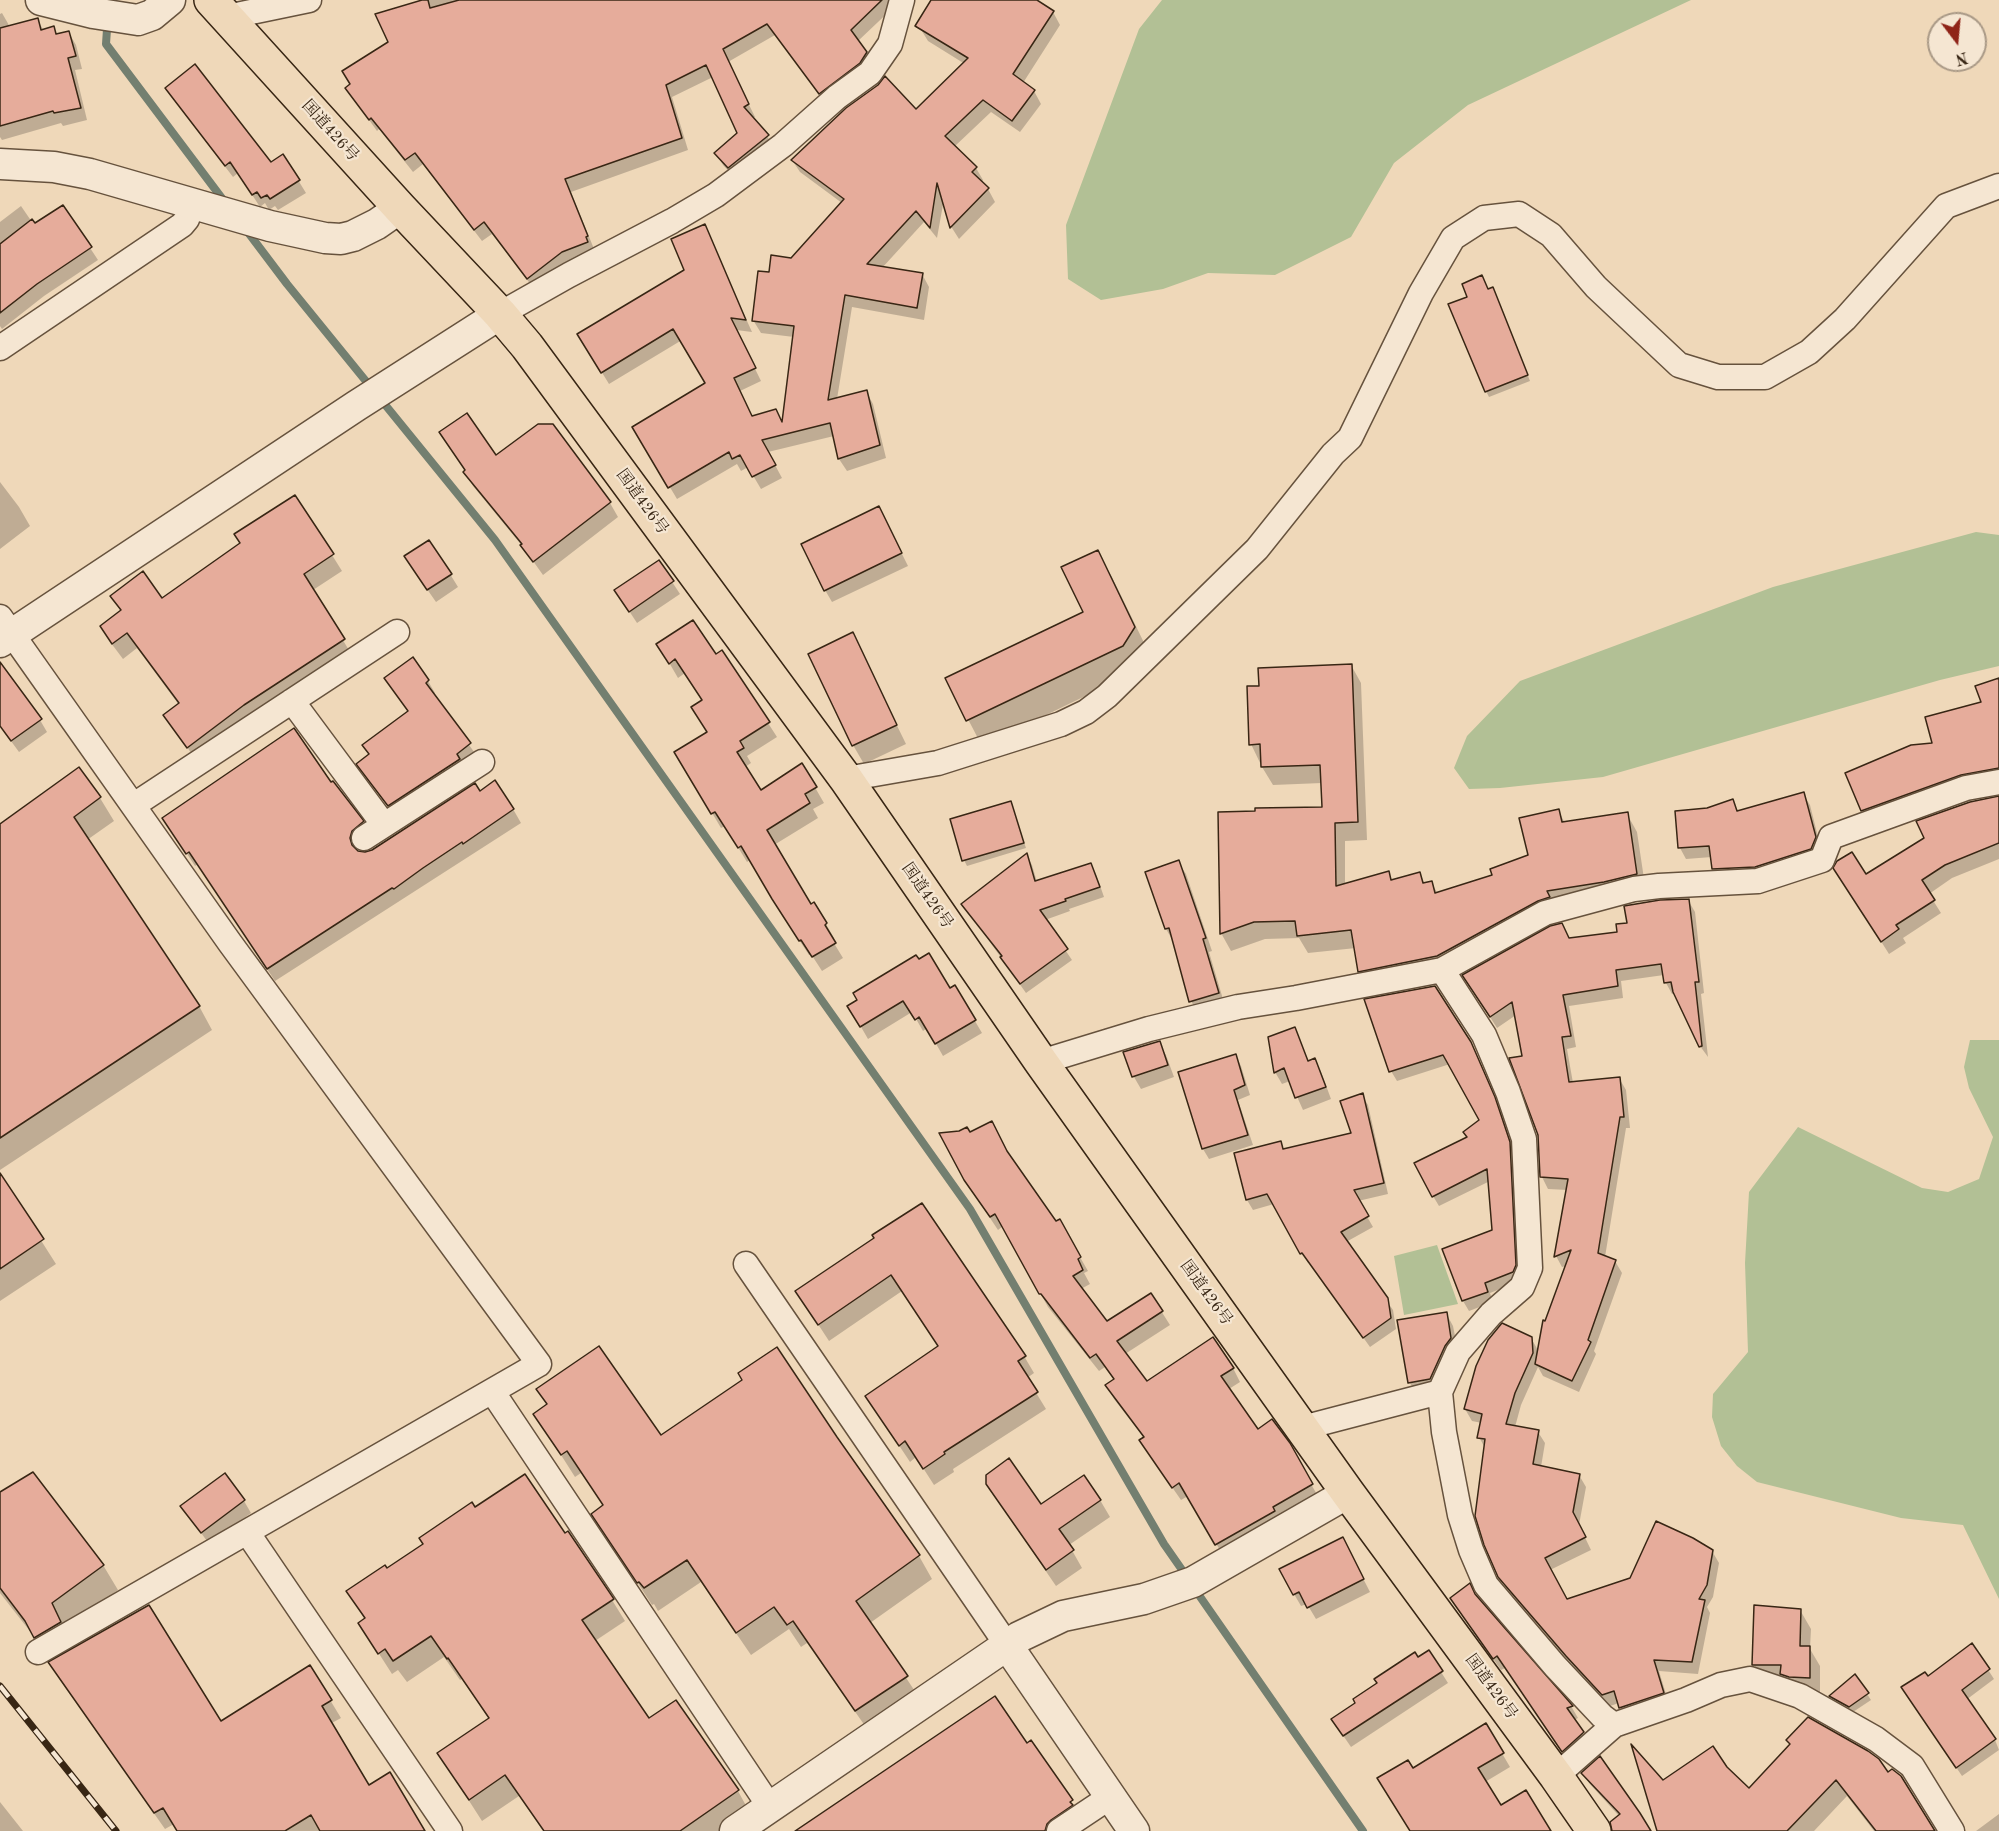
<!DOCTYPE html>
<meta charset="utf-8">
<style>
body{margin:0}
#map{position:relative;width:1999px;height:1831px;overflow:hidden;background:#efd8b9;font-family:"Old Standard TT",serif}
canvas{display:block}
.north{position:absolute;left:1927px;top:12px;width:60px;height:60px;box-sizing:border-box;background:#f5e6d2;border:2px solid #a99986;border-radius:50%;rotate:164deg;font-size:16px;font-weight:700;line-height:24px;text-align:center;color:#382614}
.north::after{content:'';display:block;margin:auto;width:21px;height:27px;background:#8f2418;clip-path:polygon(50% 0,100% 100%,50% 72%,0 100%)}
</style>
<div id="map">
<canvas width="1999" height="1831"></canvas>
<div class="north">N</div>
</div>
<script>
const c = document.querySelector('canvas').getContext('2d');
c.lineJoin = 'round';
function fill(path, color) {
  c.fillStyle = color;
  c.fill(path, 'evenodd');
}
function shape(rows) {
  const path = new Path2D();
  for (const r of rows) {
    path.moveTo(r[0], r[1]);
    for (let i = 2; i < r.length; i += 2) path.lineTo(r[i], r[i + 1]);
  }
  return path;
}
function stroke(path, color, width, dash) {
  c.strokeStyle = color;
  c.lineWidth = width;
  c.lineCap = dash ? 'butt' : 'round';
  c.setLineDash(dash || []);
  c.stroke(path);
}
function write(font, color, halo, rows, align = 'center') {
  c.font = font + ' "Old Standard TT","Noto Serif JP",serif';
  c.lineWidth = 4.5;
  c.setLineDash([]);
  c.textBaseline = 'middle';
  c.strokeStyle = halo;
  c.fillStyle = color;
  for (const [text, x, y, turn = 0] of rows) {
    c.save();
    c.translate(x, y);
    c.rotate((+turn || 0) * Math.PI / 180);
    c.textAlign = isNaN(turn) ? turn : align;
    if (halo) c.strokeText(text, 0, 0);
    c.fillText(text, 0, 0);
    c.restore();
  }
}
fill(shape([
 [1162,0,1691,0,1468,105,1394,163,1351,237,1275,275,1208,273,1163,289,1101,300,1068,279,1066,225,1139,29],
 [1976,532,1999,535,1999,666,1940,680,1603,777,1500,788,1469,789,1454,768,1467,736,1520,681,1773,587],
 [1970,1040,1999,1040,1999,1599,1963,1525,1901,1518,1757,1482,1737,1466,1721,1446,1712,1417,1713,1394,1748,1352,1745,1263,1749,1192,1798,1127,1922,1188,1948,1192,1979,1179,1993,1137,1969,1088,1964,1067],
 [1437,1245,1458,1304,1404,1315,1394,1256]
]), '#b2c095');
fill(shape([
 [428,0,895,0,897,4,858,41,873,65,827,105,775,35,728,62,755,117,752,118,767,136,774,148,736,179,723,165,716,153,739,133,713,77,672,97,688,150,571,192,594,249,591,250,593,254,535,290,492,234,482,241,423,164,413,172,379,129,377,131,347,89],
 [938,0,1034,0,1053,12,1060,25,1023,83,1034,91,1041,104,1020,132,991,112,954,147,976,168,983,180,981,183,988,189,995,202,959,239,952,228,944,199,937,238,924,222,882,268,922,274,929,287,924,320,852,307,837,399,866,391,873,404,886,458,847,471,839,459,834,436,768,452,782,478,761,489,748,467,741,471,737,464,677,499,634,427,707,384,682,340,609,384,579,335,686,271,704,226,752,332,736,330,761,381,740,391,752,417,783,425,794,337,761,333,753,320,770,274,791,260,842,203,800,172,792,160,916,111,965,64,928,41,920,28],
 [2,13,10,27,37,19,44,31,53,28,58,35,69,33,76,45,82,69,75,70,87,120,63,126,61,123,2,140,0,137,0,14],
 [167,88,271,164,298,180,306,193,278,210,275,206,269,210,265,203,260,207,238,173,233,177,174,100],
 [21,206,34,225,63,207,98,260,44,296,2,329,0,326,0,222],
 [1488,291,1496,295,1530,381,1489,397,1486,391],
 [552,425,610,503,618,517,543,575,523,547,473,486,465,472,496,457],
 [0,482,19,507,30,526,0,549],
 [885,520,908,566,832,602,825,590],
 [1097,552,1112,577,1149,653,1137,671,982,746,947,679,1085,613],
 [332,555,342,571,313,590,353,657,198,763,165,715,179,705,137,648,123,659,111,643,121,612,112,596,162,600],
 [659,562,680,594,637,623,616,591],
 [413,569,450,574,458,587,436,602],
 [852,634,906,744,864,764,853,745],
 [715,657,768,723,777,737,747,756,751,763,745,767,760,792,802,765,824,803,813,809,818,818,774,845,810,906,826,924,834,938,832,940,843,958,822,971,811,954,809,955,782,914,750,860,747,862,725,826,721,828,676,752,708,732,703,701,685,673,678,678,667,659],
 [412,659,428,681,435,693,433,695,477,756,396,817,358,764,370,756,409,712,386,678],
 [1351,665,1361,683,1367,840,1345,841,1345,885,1388,873,1393,881,1420,874,1425,884,1431,882,1438,894,1494,875,1530,856,1558,810,1565,823,1627,814,1637,832,1646,892,1615,900,1370,989,1360,971,1356,948,1308,953,1299,938,1265,939,1231,951,1221,933,1323,809,1322,783,1273,785,1262,767,1251,744,1260,687],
 [0,678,40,720,47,732,19,752,0,726],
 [1999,687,1999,782,1870,823,1863,810],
 [79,769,100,798,114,821,87,840,199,1006,212,1030,0,1170,0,826],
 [331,784,362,822,370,835,359,845,357,852,365,854,480,793,513,809,521,823,275,981,198,864,195,866,164,819],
 [1803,794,1810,805,1821,849,1720,880,1714,869,1712,857,1686,859,1680,848,1676,812,1707,809,1732,801,1739,812],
 [1999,797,1999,859,1952,878,1929,894,1941,913,1903,938,1906,943,1889,954,1843,881,1866,877],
 [1011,803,1026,848,967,866,964,860],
 [1027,856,1032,865,1037,882,1091,864,1096,874,1104,897,1069,909,1070,911,1045,920,1072,960,1026,993,963,904],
 [1178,862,1186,874,1212,951,1209,952,1225,1006,1198,1013,1191,1001,1173,941,1166,929],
 [1688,900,1695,912,1704,993,1701,994,1708,1057,1700,1046,1675,994,1672,994,1666,983,1664,975,1621,981,1623,998,1569,1006,1576,1047,1567,1049,1573,1083,1619,1078,1626,1090,1630,1128,1626,1128,1605,1257,1615,1261,1622,1273,1594,1351,1596,1354,1579,1392,1543,1376,1538,1367,1521,1405,1515,1427,1538,1432,1545,1443,1541,1467,1579,1475,1586,1487,1579,1525,1591,1550,1550,1570,1567,1601,1712,1551,1719,1563,1713,1597,1707,1607,1710,1613,1698,1674,1659,1671,1669,1704,1627,1719,1619,1703,1610,1706,1574,1668,1507,1589,1500,1577,1485,1448,1479,1437,1482,1423,1472,1421,1465,1409,1531,1338,1539,1352,1546,1323,1567,1266,1562,1267,1556,1256,1568,1190,1548,1189,1542,1177,1539,1134,1516,1015,1497,1028,1471,987,1570,939,1618,933,1629,924],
 [955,987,982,1033,943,1056,927,1028,923,1031,912,1012,868,1039,849,1006,950,990],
 [1294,1029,1309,1062,1314,1060,1321,1072,1331,1099,1303,1110,1290,1081,1282,1084,1275,1072],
 [1470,1042,1500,1109,1515,1153,1521,1277,1518,1282,1490,1293,1493,1302,1469,1311,1463,1301,1444,1250,1494,1231,1490,1181,1439,1206,1433,1196,1481,1121,1450,1064,1397,1081,1391,1071],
 [1159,1043,1166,1055,1174,1077,1141,1089,1134,1077,1125,1053],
 [1236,1056,1241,1066,1250,1095,1238,1100,1253,1145,1209,1159,1203,1149],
 [1362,1095,1368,1105,1388,1194,1358,1201,1373,1227,1346,1242,1393,1310,1396,1329,1370,1347,1309,1262,1308,1263,1274,1204,1253,1210,1247,1200,1280,1143,1284,1150,1353,1134],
 [970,1134,1009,1155,1056,1223,1059,1221,1088,1271,1084,1273,1090,1284,1081,1289,1107,1323,1151,1295,1170,1325,1125,1354,1147,1383,1233,1368,1240,1382,1229,1389,1258,1431,1288,1444,1319,1498,1224,1557,1188,1496,1181,1500,1149,1454,1144,1438,1114,1399,1107,1386,1114,1380,1105,1367,1099,1371,1048,1307,1003,1226,998,1230,974,1194],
 [0,1176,56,1264,0,1301],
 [876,1238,1024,1356,1034,1373,1027,1378,1046,1409,953,1469,954,1472,934,1485,916,1457,910,1462,867,1397,939,1348,902,1291,829,1341,797,1292],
 [1446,1313,1453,1326,1458,1351,1437,1391,1417,1395,1410,1383,1399,1322],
 [538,1389,661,1437,836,1438,919,1556,932,1579,870,1623,920,1699,870,1733,807,1643,801,1647,789,1629,751,1655,701,1582,658,1611,654,1604,652,1605,593,1514,604,1506,581,1473,575,1477,535,1414,548,1405],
 [0,1494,103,1565,118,1590,65,1629,75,1649,221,1723,310,1667,341,1718,330,1724,368,1787,423,1831,178,1831,174,1824,165,1829,60,1680,36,1639,0,1593],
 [1100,1500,1110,1517,1069,1545,1082,1568,1056,1586,998,1501,1041,1506],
 [244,1501,251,1513,209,1544,182,1506],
 [475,1509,565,1535,612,1600,625,1621,595,1641,649,1720,676,1702,738,1791,750,1813,724,1831,543,1831,519,1796,482,1821,439,1754,489,1719,462,1679,460,1680,444,1657,407,1682,398,1670,392,1674,360,1624,365,1620,348,1592,387,1570],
 [1349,1551,1370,1592,1316,1619,1307,1604,1301,1606,1294,1594],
 [1477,1598,1571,1706,1578,1718,1574,1720,1590,1745,1570,1763,1505,1668,1501,1670,1459,1610],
 [1800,1610,1811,1629,1810,1649,1820,1666,1820,1696,1765,1683,1754,1665],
 [1972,1645,1994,1679,1966,1700,1995,1740,1999,1750,1962,1776,1909,1697,1927,1678],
 [1417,1659,1441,1672,1448,1683,1351,1747,1340,1731],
 [1867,1694,1871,1700,1853,1712,1834,1701,1830,1696],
 [1486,1726,1510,1767,1485,1782,1501,1807,1549,1831,1411,1831,1412,1770],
 [1788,1741,1934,1831,1874,1831,1847,1796,1814,1831,1660,1831,1662,1782,1726,1768,1749,1790,1791,1745],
 [1026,1745,1071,1801,1080,1816,1067,1831,798,1831],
 [1583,1773,1650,1831,1621,1831,1619,1816,1589,1783],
 [0,1802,23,1831,0,1831],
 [1999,1814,1999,1831,1976,1831]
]), '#0003');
stroke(shape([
 [109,0,106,44,227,205],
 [244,227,287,284,495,540,970,1209,1164,1544,1187,1577],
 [1194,1588,1363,1831]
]), '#737f70', 8);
const building = shape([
 [422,0,428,0,430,8,459,0,882,0,851,30,867,52,860,63,819,94,767,24,723,49,749,104,744,107,769,135,728,168,714,153,737,133,706,65,666,85,682,138,565,179,588,236,586,237,588,242,562,252,527,279,484,222,474,230,415,153,405,160,371,118,369,120,345,88,350,84,342,71,388,42,375,14,422,0],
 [931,0,1037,0,1054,11,1013,74,1035,90,1012,121,983,100,945,136,977,167,972,172,989,188,950,228,937,183,930,228,916,211,867,264,923,273,917,308,845,295,828,400,867,390,880,445,838,459,830,423,762,440,776,465,752,477,740,455,732,459,729,452,668,488,632,427,705,383,673,329,601,373,577,334,684,270,671,239,705,224,746,320,731,318,756,368,734,378,752,416,776,409,782,422,794,326,752,321,758,271,769,272,771,255,791,258,844,199,791,160,846,108,878,85,885,76,916,109,968,58,915,26,931,0],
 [38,18,41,30,54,26,56,34,69,31,76,56,68,58,81,108,54,113,53,111,0,126,0,28,38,18],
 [195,64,271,162,283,154,300,180,270,199,267,195,261,198,257,192,252,195,230,162,225,166,165,88,195,64],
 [63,205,92,247,37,284,0,313,0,244,32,219,35,223,63,205],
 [1482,275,1488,289,1493,287,1528,375,1485,392,1448,304,1467,297,1462,284,1482,275],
 [467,413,496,455,538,424,553,424,611,502,533,562,520,545,522,544,463,472,465,470,439,432,467,413],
 [295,495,334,554,304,574,345,639,244,705,187,748,163,715,179,703,127,633,112,644,100,626,121,610,110,596,143,571,162,598,240,543,234,534,295,495],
 [879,506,902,553,824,591,801,544,879,506],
 [429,540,452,574,427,590,404,556,429,540],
 [1098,550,1135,627,1123,646,966,721,945,678,1083,612,1061,567,1098,550],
 [659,560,674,581,629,612,614,590,659,560],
 [693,620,716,654,722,650,770,722,740,741,744,748,737,752,761,790,802,763,817,787,805,794,810,803,767,830,811,904,814,902,827,923,825,925,836,943,812,957,801,940,799,941,772,899,741,846,738,848,715,812,711,814,674,752,707,732,691,707,702,700,675,659,669,664,656,644,693,620],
 [853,632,897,725,852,746,808,654,853,632],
 [413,657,429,680,426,683,471,743,457,754,460,759,388,806,356,764,369,754,362,745,408,711,384,678,413,657],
 [0,662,42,719,11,741,0,726,0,662],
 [1352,664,1358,822,1335,823,1336,886,1389,871,1391,880,1420,872,1423,883,1432,881,1435,893,1492,875,1490,869,1528,855,1519,818,1559,809,1562,822,1628,812,1637,874,1604,882,1547,891,1550,897,1538,901,1437,956,1358,972,1351,930,1297,936,1295,921,1254,922,1220,934,1218,812,1255,811,1255,808,1322,807,1320,765,1261,767,1260,744,1249,745,1247,686,1259,686,1258,668,1352,664],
 [1999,678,1999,768,1961,775,1861,811,1845,773,1911,745,1932,743,1925,717,1981,702,1975,686,1999,678],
 [294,728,331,782,333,781,364,821,352,831,350,838,352,845,358,851,365,852,372,850,475,783,480,791,495,780,514,809,463,844,462,842,423,868,394,889,392,888,267,969,189,852,186,854,162,818,294,728],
 [79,767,101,797,74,817,200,1006,0,1138,0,824,79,767],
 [1804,792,1816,837,1811,849,1755,867,1712,869,1709,846,1678,848,1675,811,1707,808,1733,799,1737,811,1804,792],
 [1999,796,1999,843,1945,865,1922,880,1935,900,1896,925,1899,929,1881,942,1833,868,1837,861,1852,852,1866,874,1924,838,1916,821,1970,802,1999,796],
 [1011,801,1024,843,962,861,950,819,1011,801],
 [1027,853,1035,881,1091,863,1100,887,1065,899,1066,901,1040,910,1068,949,1020,984,1000,957,1002,956,961,904,1027,853],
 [1179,860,1206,938,1203,939,1219,993,1189,1002,1169,928,1165,929,1145,872,1179,860],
 [1689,899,1699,982,1695,982,1702,1046,1699,1047,1673,992,1671,982,1664,983,1661,964,1616,970,1618,986,1563,995,1571,1036,1562,1037,1569,1082,1620,1077,1624,1117,1620,1117,1598,1253,1616,1260,1588,1340,1591,1342,1572,1381,1535,1364,1543,1320,1545,1321,1571,1250,1554,1257,1568,1179,1540,1177,1538,1135,1509,1058,1522,1056,1512,1002,1490,1017,1462,975,1550,926,1562,923,1569,938,1617,932,1616,924,1627,923,1624,906,1660,900,1689,899],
 [929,953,950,988,955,985,976,1020,935,1044,919,1017,915,1020,903,1001,860,1027,847,1006,857,1000,853,993,916,955,919,959,929,953],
 [1435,986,1471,1042,1495,1097,1510,1142,1516,1265,1513,1272,1485,1283,1488,1292,1462,1301,1442,1249,1492,1230,1487,1169,1432,1197,1414,1163,1467,1137,1463,1132,1479,1120,1443,1055,1389,1072,1364,999,1435,986],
 [1295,1027,1308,1061,1315,1058,1326,1087,1295,1098,1284,1068,1274,1073,1268,1037,1295,1027],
 [1160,1041,1168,1065,1132,1077,1123,1052,1160,1041],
 [1236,1054,1245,1085,1234,1090,1248,1135,1202,1149,1178,1072,1236,1054],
 [1363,1093,1384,1183,1354,1190,1369,1216,1341,1232,1388,1298,1391,1318,1363,1338,1302,1253,1300,1254,1267,1194,1246,1200,1234,1153,1281,1141,1283,1149,1351,1133,1340,1101,1363,1093],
 [992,1121,1007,1151,1056,1221,1060,1219,1081,1257,1078,1259,1083,1270,1073,1276,1107,1321,1151,1293,1163,1311,1117,1341,1147,1381,1213,1337,1234,1368,1221,1376,1258,1429,1272,1419,1290,1443,1313,1484,1273,1507,1275,1511,1215,1545,1179,1483,1172,1488,1139,1440,1144,1437,1105,1385,1114,1379,1096,1354,1090,1358,1041,1294,1039,1294,995,1214,990,1217,964,1180,939,1133,959,1131,967,1127,970,1132,992,1121],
 [0,1173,44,1239,0,1269,0,1173],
 [922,1203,1026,1356,1018,1361,1038,1392,944,1452,945,1454,923,1469,905,1441,899,1446,865,1396,938,1346,891,1275,818,1325,795,1291,874,1238,872,1235,922,1203],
 [1447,1312,1451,1338,1445,1346,1430,1379,1408,1383,1397,1320,1447,1312],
 [1502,1323,1532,1337,1533,1353,1515,1393,1506,1424,1539,1430,1533,1464,1580,1474,1573,1512,1586,1537,1545,1558,1567,1599,1630,1578,1656,1521,1693,1538,1713,1550,1707,1585,1699,1599,1705,1600,1692,1662,1654,1660,1664,1693,1619,1708,1614,1691,1602,1695,1566,1656,1498,1577,1484,1545,1475,1516,1485,1439,1477,1438,1482,1414,1464,1409,1476,1366,1488,1340,1502,1323],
 [599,1346,661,1435,742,1380,738,1373,777,1347,837,1437,920,1555,856,1601,908,1676,855,1711,793,1621,787,1625,774,1607,736,1633,687,1560,644,1588,639,1582,637,1583,591,1514,603,1505,567,1451,561,1455,533,1414,547,1404,536,1389,599,1346],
 [1009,1458,1041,1504,1084,1475,1101,1500,1059,1529,1074,1550,1046,1570,986,1484,986,1475,1009,1458],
 [33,1472,104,1565,52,1603,61,1622,34,1638,25,1621,0,1588,0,1492,33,1472],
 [225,1473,245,1500,201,1533,180,1506,225,1473],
 [525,1474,565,1533,568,1531,614,1599,582,1620,649,1718,676,1700,739,1790,680,1831,544,1831,505,1775,469,1800,437,1753,489,1718,448,1658,447,1659,431,1636,393,1661,385,1649,378,1654,358,1623,365,1618,346,1591,385,1565,387,1568,423,1544,419,1538,472,1502,475,1507,525,1474],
 [1343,1537,1364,1579,1307,1608,1299,1592,1293,1595,1279,1569,1343,1537],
 [1470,1583,1475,1594,1573,1706,1567,1708,1584,1732,1562,1752,1497,1656,1493,1659,1450,1598,1470,1583],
 [149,1605,221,1721,310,1665,332,1700,322,1706,369,1785,390,1772,425,1831,320,1831,311,1815,285,1831,177,1831,163,1808,154,1813,48,1662,149,1605],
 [1754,1605,1801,1609,1800,1646,1810,1646,1810,1678,1789,1677,1780,1674,1781,1665,1752,1665,1754,1605],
 [1972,1643,1990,1669,1962,1690,1996,1739,1956,1768,1901,1687,1925,1672,1928,1676,1972,1643],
 [1429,1650,1443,1671,1343,1736,1331,1719,1355,1703,1353,1699,1377,1683,1374,1679,1415,1652,1418,1657,1429,1650],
 [1855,1674,1869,1693,1849,1707,1829,1696,1855,1674],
 [995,1696,1027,1743,1031,1740,1073,1800,1070,1802,1073,1805,1051,1820,1047,1824,1045,1831,795,1831,995,1696],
 [1808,1717,1868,1751,1879,1759,1888,1772,1892,1769,1901,1776,1935,1831,1876,1831,1836,1780,1787,1831,1657,1831,1631,1744,1663,1780,1713,1746,1727,1767,1749,1788,1790,1744,1786,1740,1808,1717],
 [1486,1723,1504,1753,1478,1768,1501,1805,1526,1790,1551,1831,1410,1831,1377,1778,1408,1760,1413,1768,1486,1723],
 [1600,1756,1640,1813,1651,1831,1612,1831,1610,1822,1620,1814,1581,1773,1600,1756]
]);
fill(building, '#e6ac9b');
stroke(building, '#382614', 1.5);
const minor = shape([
 [227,17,309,0],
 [500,314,569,275,672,221,716,195,783,145,837,97,870,73,890,44,902,0],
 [0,348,182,225,187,219,193,203],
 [0,617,230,943,539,1364,38,1652],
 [292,701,384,825],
 [846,779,938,763,1061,724,1086,712,1107,696,1257,549,1333,454,1350,438,1421,293,1453,238,1484,218,1519,214,1551,235,1596,287,1679,365,1718,377,1765,377,1809,352,1845,319,1946,206,1999,186],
 [134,805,397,632],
 [364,838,482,762],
 [1442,970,1484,1035,1508,1092,1524,1139,1530,1268,1522,1287,1491,1314,1458,1352,1440,1392,1444,1432,1460,1515,1471,1550,1486,1585,1555,1666,1602,1716,1614,1725,1686,1700,1721,1685,1750,1679,1800,1696,1876,1739,1912,1766,1952,1831],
 [1041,1062,1149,1029,1238,1007,1296,998,1442,970,1545,913,1634,889,1659,886,1758,881,1822,860,1831,837,1966,788,1999,782],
 [746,1264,1007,1645],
 [492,1391,770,1807],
 [1302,1428,1440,1392],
 [247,1532,450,1831],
 [1556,1776,1614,1725],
 [1059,1831,1110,1797]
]);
const tertiary = shape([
 [41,0,93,13,138,20,152,15,170,0],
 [0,164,54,167,90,174,270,226,325,238,341,239,353,236,377,224,400,208],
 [0,642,356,406,500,314],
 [1007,1645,1134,1831],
 [735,1831,1019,1637,1063,1616,1144,1599,1193,1582,1348,1493]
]);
const trunk = shape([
 [211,0,400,208,500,314,527,346,846,779,1041,1062,1348,1493,1556,1776,1594,1831]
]);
stroke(minor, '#66523d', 27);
stroke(tertiary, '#66523d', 33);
stroke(trunk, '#382614', 36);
stroke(minor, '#f5e6d2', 24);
stroke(tertiary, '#f5e6d2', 30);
stroke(trunk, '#efd8b9', 33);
const rail = shape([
 [0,1686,116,1831]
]);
stroke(rail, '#382614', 7);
stroke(rail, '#f5e6d2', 4.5, [14]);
write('16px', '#382614', '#f5e6d2', [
 ["国道426号",330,131,48],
 ["国道426号",642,502,54],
 ["国道426号",927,896,55],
 ["国道426号",1206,1293,54],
 ["国道426号",1491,1687,54]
]);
</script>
